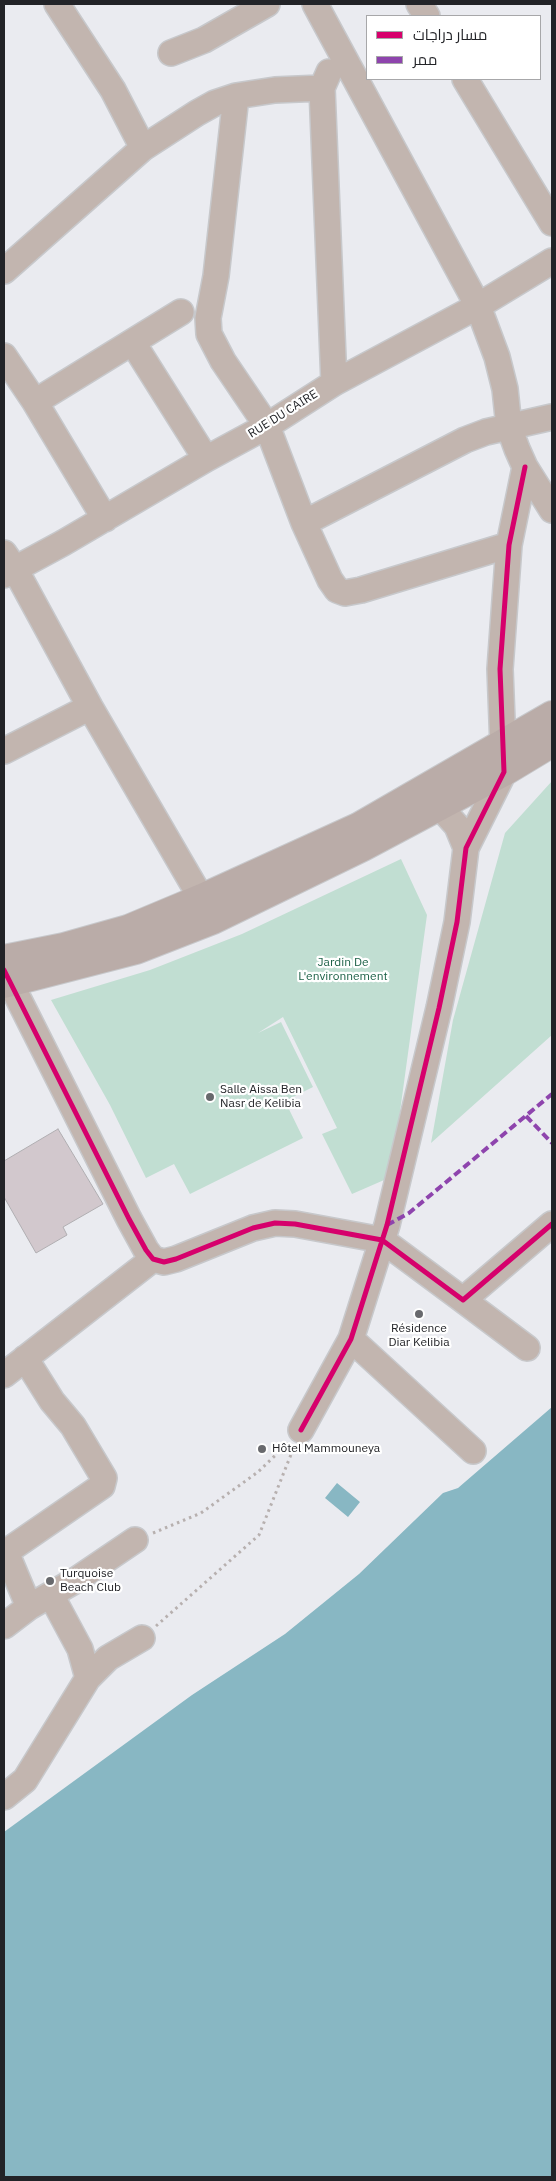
<!DOCTYPE html>
<meta charset="utf-8">
<style>
body{margin:0}
#map{position:relative;width:556px;height:2181px;overflow:hidden;background:#eaebf0;font-family:"IBM Plex Sans",Cairo,sans-serif}
canvas{display:block}
.frame{position:absolute;inset:0;border:5px solid #222327;pointer-events:none}
.legend{position:absolute;left:366px;top:15px;width:175px;height:65px;box-sizing:border-box;background:#fff;border:1px solid #a7a7a9;margin:0;padding:6px 9px;list-style:none;font-size:15px;color:#222327}
.legend li{display:flex;align-items:center;gap:10px;height:25px}
.legend b{width:25px;border:1px solid #a7a7a9}
</style>
<div id="map">
<canvas width="556" height="2181"></canvas>
<div class="frame"></div>
<ul class="legend">
<li><b style="height:6px;background:#d6006c"></b>مسار دراجات</li>
<li><b style="height:6px;background:#8e44ad"></b>ممر</li>
</ul>
</div>
<script>
const c = document.querySelector('canvas').getContext('2d');
c.lineJoin = 'round';
function fill(path, color) {
  c.fillStyle = color;
  c.fill(path, 'evenodd');
}
function shape(rows) {
  const path = new Path2D();
  for (const r of rows) {
    path.moveTo(r[0], r[1]);
    for (let i = 2; i < r.length; i += 2) path.lineTo(r[i], r[i + 1]);
  }
  return path;
}
function stroke(path, color, width, dash) {
  c.strokeStyle = color;
  c.lineWidth = width;
  c.lineCap = dash ? 'butt' : 'round';
  c.setLineDash(dash || []);
  c.stroke(path);
}
function write(font, color, halo, rows, align = 'center') {
  c.font = font + ' "IBM Plex Sans",sans-serif';
  c.lineWidth = 4.5;
  c.setLineDash([]);
  c.textBaseline = 'middle';
  c.strokeStyle = halo;
  c.fillStyle = color;
  for (const [text, x, y, turn = 0] of rows) {
    c.save();
    c.translate(x, y);
    c.rotate((+turn || 0) * Math.PI / 180);
    c.textAlign = isNaN(turn) ? turn : align;
    if (halo) c.strokeText(text, 0, 0);
    c.fillText(text, 0, 0);
    c.restore();
  }
}
fill(shape([
 [552,781,552,1035,431,1143,453,1020,505,833],
 [401,859,427,915,391,1177,352,1194,322,1134,337,1128,283,1017,258,1033,281,1022,313,1087,285,1101,303,1138,190,1194,174,1164,146,1178,110,1105,51,1000,150,970,242,934]
]), '#c1ded2');
fill(shape([
 [552,1407,552,2177,4,2177,4,1832,192,1695,285,1634,359,1574,443,1493,458,1488],
 [337,1483,360,1502,348,1517,325,1498]
]), '#88b7c3');
const building = shape([
 [58,1129,103,1204,63,1227,67,1235,36,1253,4,1197,4,1161,58,1129]
]);
fill(building, '#d2c8cd');
stroke(building, '#b0aeb1', 1);
const minor = shape([
 [57,4,113,90,143,148],
 [315,4,478,306,497,357,505,389,509,427,517,449,525,467,552,510],
 [419,4,427,16],
 [171,53,204,40,267,4],
 [329,72,322,88,334,383],
 [465,79,552,223],
 [236,96,216,276,208,318,209,334,223,361,267,426,304,523,330,580,337,590,345,593,361,590,509,545],
 [4,271,143,148,197,113,215,103,236,96,275,90,322,88],
 [133,343,206,459],
 [4,356,35,402,105,519],
 [35,402,181,312],
 [304,523,465,440,486,432,552,417],
 [4,553,15,569,90,707,211,915],
 [4,575,63,543,206,459,267,426,334,383,478,306,552,261],
 [4,751,90,707],
 [439,806,457,826,466,848],
 [4,970,129,1219,146,1250,153,1259,164,1262,176,1259,253,1228,275,1223,295,1224,382,1240,463,1300,552,1224],
 [463,1300,527,1348],
 [351,1339,473,1451],
 [25,1358,52,1401,73,1426,104,1478,102,1486,6,1552,29,1607],
 [4,1375,153,1259],
 [301,1430,351,1339,387,1225,439,1008,457,922,466,848,504,772,500,669,509,545,525,467],
 [51,1595,80,1649,88,1678],
 [4,1626,29,1607,76,1580,135,1540],
 [4,1797,25,1780,88,1678,108,1658,142,1638]
]);
const major = shape([
 [4,959,64,947,128,929,202,898,358,827,552,715],
 [4,984,136,950,213,920,363,847,504,772,552,743]
]);
stroke(minor, '#c7c8cb', 28);
stroke(major, '#c7c8cb', 30);
stroke(shape([
 [153,1533,201,1513,258,1472,288,1443],
 [156,1626,259,1535,294,1447]
]), '#b7b0af', 3, [2.5, 4]);
stroke(minor, '#c2b5af', 25);
stroke(major, '#baaca8', 28);
stroke(shape([
 [526,1116,552,1143],
 [387,1225,409,1213,552,1094]
]), '#8e44ad', 4, [8, 4]);
stroke(shape([
 [4,970,129,1219,146,1250,153,1259,164,1262,176,1259,253,1228,275,1223,295,1224,382,1240,463,1300,552,1224],
 [301,1430,351,1339,387,1225,439,1008,457,922,466,848,504,772,500,669,509,545,525,467]
]), '#d6006c', 5);
for (const [x, y, r, color] of [
 [210,1097,5,"#68696d"],
 [419,1314,5,"#68696d"],
 [262,1449,5,"#68696d"],
 [50,1581,5,"#68696d"]
]) {
  const dot = new Path2D();
  dot.arc(x, y, r, 0, 2 * Math.PI);
  c.fillStyle = color;
  c.fill(dot);
  stroke(dot, '#fff', 2);
}
write('12px', '#222327', '#fff', [
 ["RUE DU CAIRE",283,414,-32]
]);
write('12px', '#1a5f45', '#fff', [
 ["Jardin De",343,963],
 ["L'environnement",343,977]
]);
write('12px', '#222327', '#fff', [
 ["Salle Aissa Ben",220,1090],
 ["Nasr de Kelibia",220,1104],
 ["Résidence",419,1329,"center"],
 ["Diar Kelibia",419,1343,"center"],
 ["Hôtel Mammouneya",272,1449],
 ["Turquoise",60,1574],
 ["Beach Club",60,1588]
], 'left');
</script>
